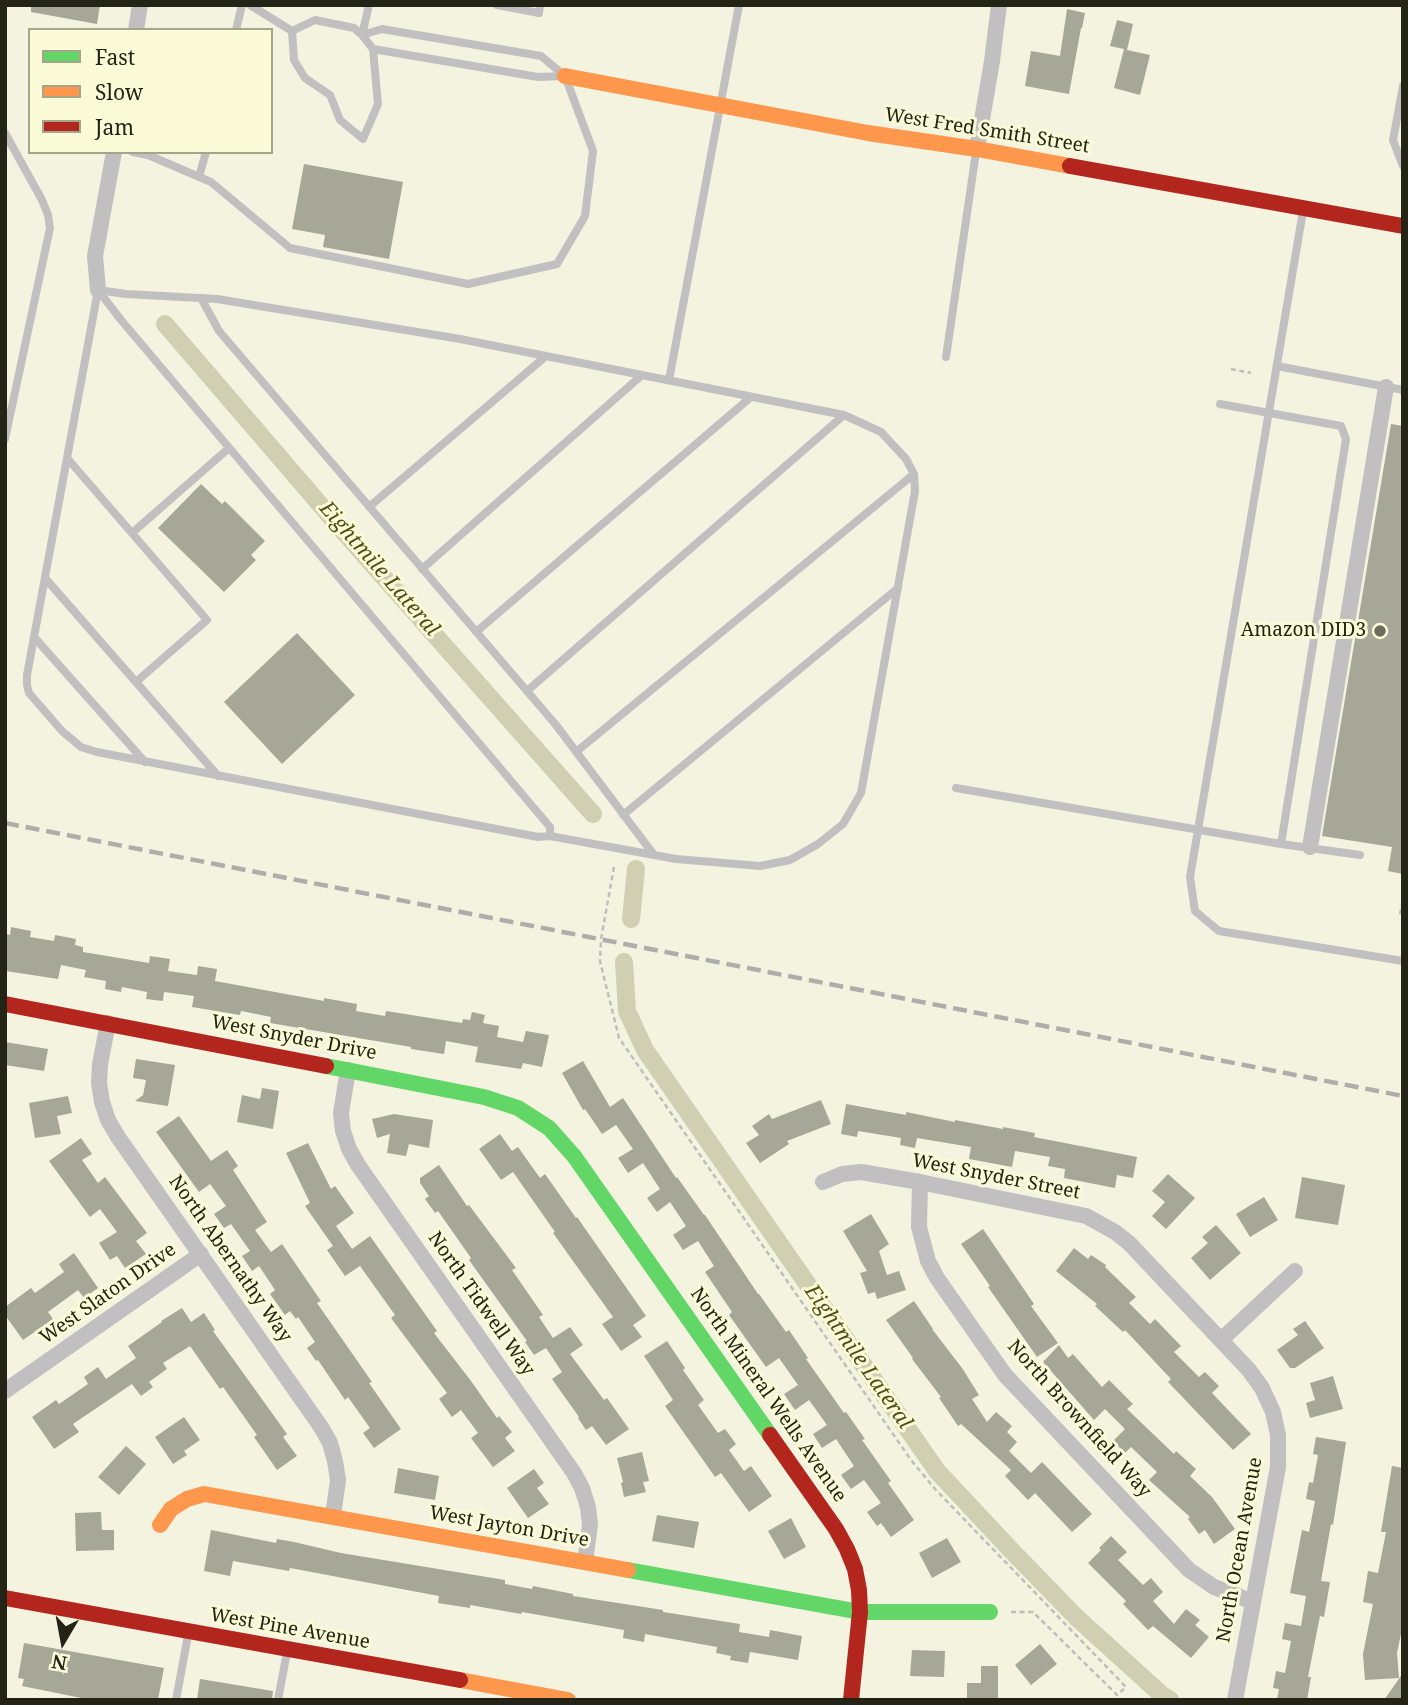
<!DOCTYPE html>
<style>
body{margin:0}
#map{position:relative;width:1408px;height:1705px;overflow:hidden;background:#f3f3e0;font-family:"Noto Serif",serif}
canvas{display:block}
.frame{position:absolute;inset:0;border:7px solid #232316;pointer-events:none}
.legend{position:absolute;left:28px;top:28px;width:245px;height:126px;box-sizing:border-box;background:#fbfbd8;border:2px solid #a5a58a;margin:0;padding:9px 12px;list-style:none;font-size:21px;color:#232316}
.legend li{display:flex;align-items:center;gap:14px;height:35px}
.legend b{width:35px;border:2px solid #a5a58a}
.north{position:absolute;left:28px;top:1607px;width:70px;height:70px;-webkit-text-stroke:5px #fbfbd8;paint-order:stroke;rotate:190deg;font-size:19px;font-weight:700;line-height:28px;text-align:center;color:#232316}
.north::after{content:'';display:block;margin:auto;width:24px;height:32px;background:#232316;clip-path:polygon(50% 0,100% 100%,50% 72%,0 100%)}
</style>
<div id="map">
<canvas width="1408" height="1705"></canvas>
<div class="frame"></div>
<ul class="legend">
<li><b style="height:9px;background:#63d668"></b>Fast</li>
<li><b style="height:9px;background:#ff974d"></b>Slow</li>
<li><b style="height:9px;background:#b3261e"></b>Jam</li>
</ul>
<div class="north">N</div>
</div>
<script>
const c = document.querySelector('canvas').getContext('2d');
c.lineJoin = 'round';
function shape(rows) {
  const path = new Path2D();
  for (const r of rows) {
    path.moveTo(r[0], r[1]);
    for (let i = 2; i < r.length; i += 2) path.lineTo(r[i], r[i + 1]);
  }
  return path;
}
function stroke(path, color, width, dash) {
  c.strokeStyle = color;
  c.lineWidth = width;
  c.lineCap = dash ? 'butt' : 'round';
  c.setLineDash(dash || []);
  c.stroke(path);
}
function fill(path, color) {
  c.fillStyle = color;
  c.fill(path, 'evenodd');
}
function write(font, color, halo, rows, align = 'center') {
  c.font = font + ' "Noto Serif",serif';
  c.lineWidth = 6;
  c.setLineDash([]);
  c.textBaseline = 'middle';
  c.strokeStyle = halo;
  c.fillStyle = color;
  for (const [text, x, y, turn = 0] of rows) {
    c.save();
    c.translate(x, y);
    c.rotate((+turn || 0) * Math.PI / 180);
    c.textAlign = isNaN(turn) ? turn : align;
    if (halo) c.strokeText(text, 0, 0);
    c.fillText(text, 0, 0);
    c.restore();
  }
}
stroke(shape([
 [165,324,342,530,593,814],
 [631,919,636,869],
 [624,962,627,1011,645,1050,937,1471,1010,1549,1076,1617,1162,1695,1170,1700]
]), '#d1cfb2', 18);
fill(shape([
 [31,5,100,5,97,24,31,12],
 [1067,9,1085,13,1082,28,1081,28,1069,94,1025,86,1031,51,1060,56],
 [1117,20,1133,24,1127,50,1150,55,1140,95,1114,88,1124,49,1110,46],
 [304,164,403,182,389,259,323,247,325,235,292,229],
 [1391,424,1403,426,1403,874,1388,871,1392,847,1322,836],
 [201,484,222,504,225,501,265,541,251,555,256,560,224,592,158,528],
 [297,633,355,695,282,764,224,702],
 [11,927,31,931,30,937,54,941,55,935,76,939,75,945,83,947,83,952,149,963,150,956,170,959,168,971,197,975,198,966,217,969,215,981,324,1001,324,998,357,1004,356,1011,385,1016,386,1011,462,1023,463,1019,470,1020,472,1012,485,1015,483,1023,499,1026,497,1037,523,1042,526,1031,549,1035,542,1067,523,1063,521,1069,475,1062,478,1047,446,1041,444,1054,411,1049,411,1047,270,1023,271,1017,241,1011,240,1015,192,1007,194,996,164,992,163,1001,146,999,147,992,122,987,121,992,105,989,106,981,84,977,86,970,61,965,58,979,6,971,7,963,5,963,5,934,10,935],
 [5,1042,48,1049,44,1071,5,1065],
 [136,1059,175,1065,168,1106,135,1101,143,1095,146,1080,133,1078],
 [583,1061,610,1107,623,1098,676,1178,677,1177,704,1215,705,1215,758,1294,759,1294,786,1332,789,1330,808,1358,806,1359,844,1413,846,1412,865,1439,862,1440,891,1481,888,1483,914,1520,891,1537,881,1523,877,1526,867,1512,881,1503,864,1480,851,1489,841,1475,854,1466,836,1439,822,1448,813,1434,827,1425,809,1400,795,1410,784,1394,798,1385,779,1358,766,1367,729,1315,732,1312,705,1272,714,1266,698,1241,683,1250,673,1235,686,1226,670,1202,657,1212,647,1198,660,1189,643,1163,628,1173,618,1158,633,1149,616,1125,602,1134,585,1109,583,1110,562,1073],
 [262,1088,279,1091,273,1129,237,1122,242,1095,260,1099],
 [68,1096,72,1113,57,1116,61,1134,35,1138,29,1103],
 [821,1100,831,1124,787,1141,789,1144,760,1163,746,1143,759,1135,752,1126,769,1114,772,1119],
 [846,1104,906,1115,906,1112,955,1122,955,1120,1003,1129,1003,1127,1035,1133,1034,1137,1137,1157,1133,1178,1117,1175,1115,1188,1064,1178,1065,1169,1048,1166,1050,1157,1015,1151,1012,1167,969,1159,971,1147,917,1138,915,1148,900,1145,901,1138,858,1131,857,1137,841,1134],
 [394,1114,433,1120,429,1148,409,1144,406,1156,387,1153,390,1134,377,1138,372,1119],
 [179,1116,211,1161,227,1150,238,1166,233,1170,267,1222,255,1230,271,1252,282,1244,321,1301,317,1303,372,1382,369,1383,401,1429,374,1448,363,1433,370,1428,348,1397,345,1400,318,1360,316,1361,307,1348,315,1342,298,1317,296,1319,290,1311,285,1315,270,1294,275,1290,259,1266,252,1271,242,1256,250,1251,231,1224,224,1228,214,1214,226,1206,210,1184,199,1192,156,1132],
 [500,1134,512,1151,518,1147,540,1178,545,1174,576,1218,577,1217,646,1316,633,1325,642,1337,621,1351,602,1324,613,1317,553,1233,555,1232,513,1172,501,1180,479,1149],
 [81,1138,92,1154,82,1160,98,1183,105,1177,147,1233,136,1241,146,1254,125,1268,117,1256,110,1260,99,1243,117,1232,100,1209,90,1217,49,1161],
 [308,1143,331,1189,335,1186,354,1213,336,1226,352,1249,370,1236,437,1331,434,1333,471,1381,497,1418,499,1416,512,1432,505,1438,515,1451,493,1467,471,1438,478,1433,461,1410,452,1417,439,1399,447,1393,391,1318,395,1315,360,1266,345,1276,327,1250,333,1246,305,1206,310,1203,286,1153],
 [439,1165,467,1206,469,1205,516,1268,512,1270,543,1315,539,1317,553,1338,570,1327,583,1345,570,1354,604,1400,607,1398,629,1429,606,1445,592,1426,586,1430,578,1418,579,1417,552,1379,562,1372,546,1348,534,1355,525,1342,527,1341,469,1260,471,1258,438,1211,435,1213,425,1199,429,1196,420,1183,420,1178],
 [1168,1174,1195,1198,1166,1229,1152,1216,1165,1202,1152,1191],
 [1302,1177,1345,1185,1338,1225,1295,1218],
 [1264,1197,1278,1220,1250,1237,1236,1214],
 [871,1214,889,1244,879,1251,887,1275,899,1271,906,1290,877,1299,875,1292,868,1294,860,1273,867,1271,843,1231],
 [1216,1225,1241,1253,1210,1280,1191,1258,1208,1243,1202,1237],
 [983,1229,1034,1304,1031,1306,1058,1343,1037,1357,988,1287,990,1286,961,1244],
 [1074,1248,1088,1259,1091,1255,1106,1265,1105,1267,1136,1297,1129,1303,1150,1324,1155,1319,1181,1346,1174,1352,1199,1377,1205,1372,1219,1386,1212,1393,1251,1434,1233,1450,1168,1382,1171,1379,1125,1330,1123,1332,1095,1306,1097,1304,1056,1271],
 [74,1253,98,1288,84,1298,78,1290,48,1312,53,1319,23,1340,5,1315,5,1307,31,1288,35,1293,64,1272,59,1264],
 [914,1301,933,1329,932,1329,962,1368,979,1395,972,1399,987,1422,996,1412,1012,1426,1007,1432,1017,1442,1009,1451,1031,1473,1042,1462,1092,1514,1072,1532,1035,1493,1028,1500,1005,1476,1011,1470,961,1424,958,1426,939,1398,941,1397,912,1359,913,1358,886,1320],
 [182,1308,191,1322,204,1313,215,1330,213,1331,287,1434,283,1437,297,1456,277,1470,254,1437,257,1435,223,1387,220,1389,190,1346,163,1363,167,1369,149,1382,153,1387,141,1396,132,1384,73,1424,79,1432,54,1449,32,1417,56,1400,59,1404,88,1384,84,1377,98,1367,106,1379,136,1358,128,1346,162,1322,161,1321],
 [1305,1321,1324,1348,1295,1368,1290,1368,1277,1350,1298,1335,1293,1329],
 [667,1341,685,1368,683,1370,704,1400,698,1405,718,1433,725,1429,736,1444,729,1450,744,1471,751,1466,772,1496,749,1512,721,1473,715,1477,665,1406,673,1400,644,1356],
 [1059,1345,1068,1358,1073,1354,1102,1387,1109,1380,1133,1404,1127,1409,1174,1454,1176,1451,1196,1469,1190,1476,1212,1497,1235,1529,1214,1544,1205,1530,1199,1534,1188,1519,1190,1517,1149,1480,1157,1472,1131,1447,1125,1453,1113,1441,1125,1429,1105,1409,1094,1420,1043,1362],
 [1333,1376,1343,1409,1310,1418,1306,1403,1315,1400,1310,1383],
 [184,1417,200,1440,184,1451,187,1455,173,1464,155,1437],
 [1316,1437,1346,1442,1333,1525,1331,1524,1321,1581,1330,1582,1324,1617,1320,1616,1308,1677,1311,1677,1307,1700,1277,1700,1279,1689,1273,1688,1276,1671,1285,1673,1291,1641,1282,1639,1285,1623,1301,1626,1306,1596,1290,1593,1302,1530,1309,1532,1315,1501,1306,1499,1309,1482,1313,1483,1318,1455,1313,1454],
 [126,1446,146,1464,119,1495,98,1477],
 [642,1452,649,1481,643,1482,646,1492,624,1497,621,1483,623,1482,617,1458],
 [1392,1466,1403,1468,1403,1624,1397,1653,1399,1678,1365,1680,1363,1654,1373,1604,1363,1602,1368,1571,1378,1573,1386,1532,1381,1532],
 [398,1468,439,1476,435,1500,394,1493],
 [534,1469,544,1483,537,1488,549,1504,528,1518,507,1488],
 [101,1512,102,1530,114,1530,114,1550,76,1551,75,1513],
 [657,1515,699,1522,694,1548,652,1541],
 [791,1518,806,1547,784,1559,768,1531],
 [211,1530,276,1543,277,1539,294,1542,341,1553,505,1580,505,1584,532,1589,533,1586,573,1594,573,1596,663,1610,663,1612,740,1624,739,1632,769,1637,770,1630,802,1636,798,1660,750,1652,748,1663,730,1660,731,1656,716,1653,717,1647,645,1634,644,1642,623,1638,624,1630,522,1612,521,1614,470,1605,470,1608,438,1603,439,1596,290,1568,289,1571,233,1561,230,1576,204,1571],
 [1111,1536,1127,1552,1118,1560,1143,1585,1151,1578,1163,1592,1153,1601,1174,1624,1186,1609,1200,1620,1195,1625,1209,1637,1191,1658,1153,1626,1148,1630,1123,1604,1126,1601,1088,1563,1101,1550,1099,1548],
 [947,1538,961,1562,932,1578,919,1553],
 [24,1643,164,1668,158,1700,91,1700,22,1686,24,1679,18,1678],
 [1040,1644,1057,1664,1031,1685,1015,1665],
 [912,1650,945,1651,944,1677,910,1676],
 [981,1666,998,1666,998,1700,967,1700,967,1683,981,1683],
 [1403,1673,1403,1700,1384,1700],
 [200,1679,273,1691,272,1700,197,1700]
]), '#a7a798');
stroke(shape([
 [1231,369,1251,373],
 [614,867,601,939,600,961,619,1038,911,1460,935,1489,1126,1687,1117,1695,1033,1612,1008,1612],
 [1400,914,1403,900]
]), '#bfbebb', 2.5, [5, 3.5]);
stroke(shape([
 [497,5,539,13,540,5],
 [236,30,242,5],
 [292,31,294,60,305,78,330,95,340,120,363,139,378,104,373,49,362,35,369,5],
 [373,49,538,77,562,76],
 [1403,86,1393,140,1403,166],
 [5,133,42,200,48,215,50,228,5,439],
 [133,152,148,155,211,182,290,248,468,284,557,264,585,216,593,151,565,76,541,56,382,29,362,35,354,28,315,20,292,31,250,5],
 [199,177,206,152],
 [1303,211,1190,877,1195,911,1219,931,1403,961],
 [98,290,121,320,550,827,550,836,538,837,97,752,81,747,62,731,29,693,27,685,27,675,98,290],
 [98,290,126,294,217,299,460,339,844,415,881,432,906,459,914,474,915,491,861,793,843,824,818,844,790,860,760,866,676,859,550,836],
 [201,298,219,331,556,725,654,855],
 [946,357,976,152],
 [1277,366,1403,390],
 [669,380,739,5],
 [1220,404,1341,426,1346,439,1281,844],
 [67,458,207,620,136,682],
 [369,507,546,356],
 [132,533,229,448],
 [422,569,642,375],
 [45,578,218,776],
 [476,632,751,397],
 [34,637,145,762],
 [527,691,844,415],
 [576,752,914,474],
 [956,788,1281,844,1360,855],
 [623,815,898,588],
 [176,1700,188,1635],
 [278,1700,287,1652]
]), '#c2bfc1', 8);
stroke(shape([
 [136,30,140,5],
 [977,149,992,61,999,5],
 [98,290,95,256,114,152],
 [1310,847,1386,387],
 [108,1023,100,1064,99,1083,102,1102,108,1120,118,1137,321,1427,330,1443,335,1461,338,1480,333,1516],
 [348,1070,341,1113,343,1131,349,1149,358,1165,574,1473,582,1488,588,1507,590,1525,585,1562],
 [823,1182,842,1174,861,1172,920,1182,1086,1216,1115,1232,1129,1243,1249,1370,1262,1388,1273,1412,1278,1435,1278,1467,1235,1700],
 [920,1182,919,1227,928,1261,937,1278,1005,1375,1189,1570,1214,1587,1253,1602],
 [1221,1340,1295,1271],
 [5,1391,201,1254]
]), '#c2bfc1', 16);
stroke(shape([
 [326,1066,484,1097,518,1108,549,1128,574,1156,770,1435],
 [628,1570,860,1612,990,1612]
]), '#63d668', 16);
stroke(shape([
 [565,76,868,133,977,149,1070,166],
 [160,1525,171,1509,187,1499,204,1494,628,1570],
 [460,1680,568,1700]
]), '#ff974d', 16);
stroke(shape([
 [1070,166,1403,226],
 [5,1004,326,1066],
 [770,1435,836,1529,847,1549,855,1569,859,1590,860,1612,851,1700],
 [5,1598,460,1680]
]), '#b3261e', 16);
stroke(shape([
 [5,823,1403,1096]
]), '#afadaa', 4.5, [14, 7]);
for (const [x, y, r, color] of [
 [1380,631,7,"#6c6c5d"]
]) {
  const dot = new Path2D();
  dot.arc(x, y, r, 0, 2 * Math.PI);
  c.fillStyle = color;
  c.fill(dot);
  stroke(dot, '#fbfbd8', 2.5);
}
write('19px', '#232316', '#fbfbd8', [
 ["West Fred Smith Street",987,131,9],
 ["West Snyder Drive",294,1038,11],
 ["West Snyder Street",996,1177,11],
 ["North Abernathy Way",230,1259,55],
 ["West Slaton Drive",108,1294,-35],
 ["North Tidwell Way",481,1304,55],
 ["North Mineral Wells Avenue",768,1395,55],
 ["North Brownfield Way",1079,1419,48],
 ["West Jayton Drive",509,1527,10],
 ["North Ocean Avenue",1240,1550,-80],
 ["West Pine Avenue",290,1629,10]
]);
write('19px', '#232316', '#fbfbd8', [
 ["Amazon DID3",1366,631]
], 'right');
write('italic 21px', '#524e15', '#fbfbd8', [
 ["Eightmile Lateral",379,569,49],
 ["Eightmile Lateral",858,1357,55]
]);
</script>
